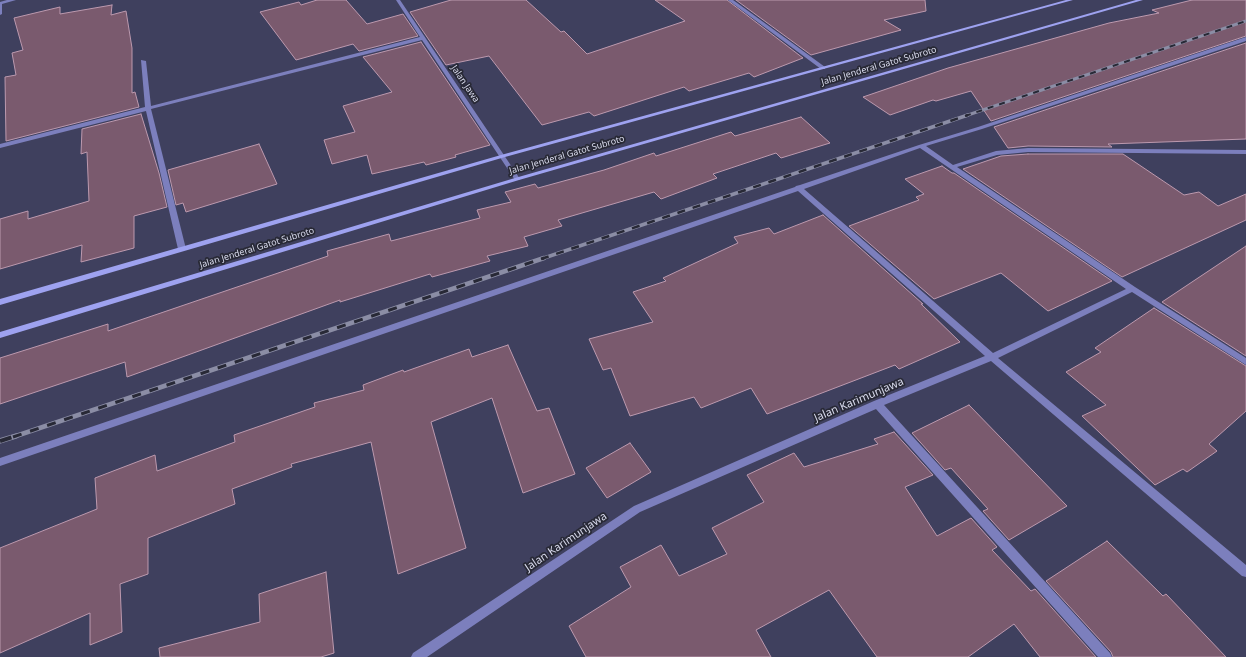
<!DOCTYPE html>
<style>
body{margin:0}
canvas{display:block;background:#3f405e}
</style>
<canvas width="1246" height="657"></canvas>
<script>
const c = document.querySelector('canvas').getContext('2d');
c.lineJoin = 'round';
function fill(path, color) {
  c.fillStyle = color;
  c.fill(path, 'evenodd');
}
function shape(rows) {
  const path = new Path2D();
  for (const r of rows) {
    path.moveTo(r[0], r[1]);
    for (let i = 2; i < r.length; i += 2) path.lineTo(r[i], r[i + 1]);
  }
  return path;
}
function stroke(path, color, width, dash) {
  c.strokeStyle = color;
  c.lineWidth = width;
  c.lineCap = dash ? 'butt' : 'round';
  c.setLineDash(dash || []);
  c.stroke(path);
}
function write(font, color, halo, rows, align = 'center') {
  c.font = font + ' "Noto Sans",sans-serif';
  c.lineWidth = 3.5;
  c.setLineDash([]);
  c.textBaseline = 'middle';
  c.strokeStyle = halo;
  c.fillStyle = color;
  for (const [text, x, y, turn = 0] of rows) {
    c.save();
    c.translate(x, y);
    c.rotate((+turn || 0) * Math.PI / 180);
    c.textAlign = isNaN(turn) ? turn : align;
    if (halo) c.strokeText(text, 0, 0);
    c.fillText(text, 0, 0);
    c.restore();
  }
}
const building = shape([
 [317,0,346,0,367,24,403,14,418,36,359,51,353,44,296,60,260,12,299,2,301,5,317,0],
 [451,0,526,0,561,32,564,31,587,54,685,21,655,0,727,0,803,58,754,77,749,73,689,91,684,87,594,116,589,112,542,125,489,56,446,65,410,12,451,0],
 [736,0,925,0,926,11,884,20,901,30,811,55,736,0],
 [1192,0,1246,0,1246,36,991,121,971,91,936,101,933,100,890,115,863,97,948,68,1109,23,1159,13,1152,10,1192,0],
 [112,5,111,15,126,11,132,48,132,93,135,92,139,107,6,141,5,77,16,75,12,53,23,50,14,18,60,7,60,14,112,5],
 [421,42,490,145,455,155,456,157,426,165,424,162,372,174,367,155,332,164,324,140,355,132,343,106,392,92,363,57,421,42],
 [1246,43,1246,139,1108,144,1112,147,1028,146,1008,148,994,127,1246,43],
 [141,114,159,173,167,207,134,216,134,248,81,262,82,245,0,269,0,219,28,211,28,219,89,201,87,152,81,154,82,129,141,114],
 [801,117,830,143,781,158,776,153,713,174,717,178,661,199,654,192,558,220,562,226,524,237,528,246,487,256,490,261,432,277,430,274,340,302,340,300,127,377,125,362,0,404,0,358,108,324,108,331,328,256,327,251,389,234,391,241,480,218,477,210,511,202,505,192,535,184,538,188,604,170,654,153,656,156,731,132,735,136,801,117],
 [259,144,277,184,186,212,183,203,176,205,168,170,259,144],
 [1028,154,1123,154,1184,195,1199,192,1218,206,1246,194,1246,220,1122,277,963,169,1001,156,1028,154],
 [942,166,952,173,954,173,1112,281,1048,311,1001,273,934,299,849,226,919,200,916,197,924,194,905,179,942,166],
 [823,215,923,304,921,304,960,342,899,369,895,365,767,414,751,388,701,408,694,397,630,416,611,368,603,370,589,339,653,322,633,292,666,281,663,278,738,243,734,237,769,228,774,234,823,215],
 [1246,246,1246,356,1162,302,1246,246],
 [1154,308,1246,366,1246,411,1209,444,1217,451,1187,472,1183,469,1155,485,1082,416,1106,405,1066,372,1101,352,1095,348,1154,308],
 [508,345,537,411,549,408,575,474,523,493,492,398,431,422,466,548,398,574,371,442,291,464,292,467,232,489,235,504,148,538,148,574,120,584,122,632,90,645,90,613,0,653,0,548,97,509,95,478,155,455,157,471,235,442,234,435,315,407,314,403,364,390,363,385,403,370,404,372,469,349,472,357,508,345],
 [969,405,1067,506,1009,540,983,511,988,509,951,468,945,470,912,433,969,405],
 [894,432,933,475,905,487,937,536,971,518,997,547,992,550,1031,591,1035,589,1096,657,1040,657,1014,624,968,657,877,657,829,590,756,630,771,657,586,657,569,626,631,587,620,567,661,545,679,576,727,554,712,528,764,502,747,475,794,453,804,467,878,444,874,439,894,432],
 [630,443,651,472,607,498,586,468,630,443],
 [1107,541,1163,596,1166,594,1226,657,1113,657,1111,652,1046,581,1107,541],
 [326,572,334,653,321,657,160,657,159,648,260,622,259,594,326,572]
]);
fill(building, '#7a5a6e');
stroke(building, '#bc99ae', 1);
fill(shape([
 [7,0,16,0,2,4,2,14,0,15,0,2,7,0],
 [396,0,400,0,520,179,519,180,515,180,422,40,151,109,186,249,182,251,178,249,146,111,0,148,0,144,145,107,141,60,146,61,151,106,420,37,396,0],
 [728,0,733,0,825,67,825,69,821,69,728,0],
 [1246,37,1246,41,982,129,926,146,953,165,996,151,1028,148,1246,150,1246,154,1028,152,997,155,957,167,1135,287,1246,358,1246,365,1132,292,998,358,1246,565,1246,577,1242,576,991,361,884,405,1110,653,1112,657,1098,657,876,409,640,512,427,657,411,657,413,653,634,506,874,401,985,356,798,191,0,466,0,458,795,187,796,186,800,185,919,145,978,127,1246,37],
 [920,148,1126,289,993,353,804,189,920,148]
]), '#7c7fbd');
fill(shape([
 [1066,0,1073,0,505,157,0,305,0,299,501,155,1066,0],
 [1136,0,1143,0,519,180,0,338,0,332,515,178,1136,0]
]), '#9ea2f0');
const railFar3 = shape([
 [965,116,1246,21]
]);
const railFar2 = shape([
 [541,259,968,115]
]);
const railFar1 = shape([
 [13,437,544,258]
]);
const rail = shape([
 [0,441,16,436]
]);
stroke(railFar3, '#8b8da5', 3);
stroke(railFar2, '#8b8da5', 3.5);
stroke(railFar1, '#8b8da5', 4.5);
stroke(rail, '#8b8da5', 5.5);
stroke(railFar3, '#282936', 2, [6]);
stroke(railFar2, '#282936', 2.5, [8]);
stroke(railFar1, '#282936', 3, [9]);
stroke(rail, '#282936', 4, [12]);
write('9px', '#d8daec', '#282936', [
 ["Jalan Jenderal Gatot Subroto",879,66,-16],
 ["Jalan Jawa",465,84,56],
 ["Jalan Jenderal Gatot Subroto",567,155,-16],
 ["Jalan Jenderal Gatot Subroto",257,248,-17]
]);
write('11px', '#d8daec', '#282936', [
 ["Jalan Karimunjawa",859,400,-23],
 ["Jalan Karimunjawa",566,542,-34]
]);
</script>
